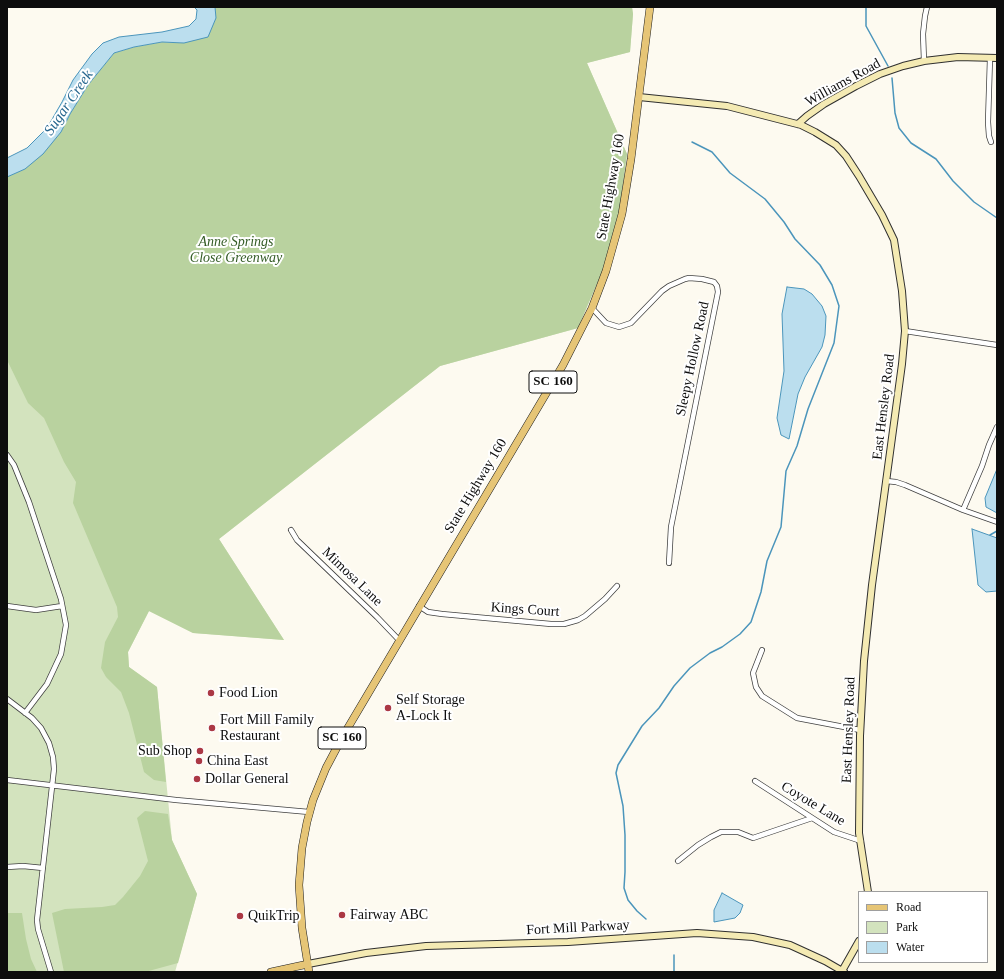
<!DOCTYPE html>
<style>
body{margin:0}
#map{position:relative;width:1004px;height:979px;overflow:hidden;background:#fdfaf0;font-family:Georgia,serif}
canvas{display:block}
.frame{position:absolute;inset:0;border:8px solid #0d0d0d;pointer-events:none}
.legend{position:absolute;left:858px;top:891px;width:130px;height:72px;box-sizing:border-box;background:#fff;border:1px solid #9e9e9e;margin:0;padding:5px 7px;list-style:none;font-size:12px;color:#0d0d0d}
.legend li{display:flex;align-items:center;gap:8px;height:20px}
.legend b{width:20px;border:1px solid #9e9e9e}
</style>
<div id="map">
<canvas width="1004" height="979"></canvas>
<div class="frame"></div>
<ul class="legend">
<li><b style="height:5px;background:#e6c576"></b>Road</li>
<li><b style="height:11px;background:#d3e3be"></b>Park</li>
<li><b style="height:11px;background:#bbdeee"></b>Water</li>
</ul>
</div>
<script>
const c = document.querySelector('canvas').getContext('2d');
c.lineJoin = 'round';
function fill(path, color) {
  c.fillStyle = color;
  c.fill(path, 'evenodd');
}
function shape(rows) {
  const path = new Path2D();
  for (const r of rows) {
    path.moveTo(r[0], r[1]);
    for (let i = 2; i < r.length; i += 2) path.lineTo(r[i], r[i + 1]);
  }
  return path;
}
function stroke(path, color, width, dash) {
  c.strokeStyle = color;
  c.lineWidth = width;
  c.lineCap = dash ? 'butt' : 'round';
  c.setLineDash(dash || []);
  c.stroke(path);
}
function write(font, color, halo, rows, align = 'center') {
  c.font = font + ' Georgia,serif';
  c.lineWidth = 4;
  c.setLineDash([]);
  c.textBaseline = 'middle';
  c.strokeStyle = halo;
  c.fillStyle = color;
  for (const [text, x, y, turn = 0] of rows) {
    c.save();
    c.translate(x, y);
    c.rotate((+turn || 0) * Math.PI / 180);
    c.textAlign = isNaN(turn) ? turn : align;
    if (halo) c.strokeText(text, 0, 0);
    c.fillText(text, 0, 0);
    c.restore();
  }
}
fill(shape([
 [203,7,632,7,633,14,630,52,587,63,627,154,619,213,578,328,440,366,219,539,284,640,193,633,149,611,128,652,129,667,157,687,172,840,197,894,175,972,7,972,7,167,189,37]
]), '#d3e3be');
fill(shape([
 [215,7,632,7,633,14,630,52,587,63,627,154,619,213,603,270,578,328,440,366,219,539,284,640,193,633,149,611,128,652,129,667,157,687,166,782,154,780,144,772,129,713,121,692,106,677,101,668,105,642,118,617,117,607,73,503,76,482,64,462,44,418,28,403,7,360,7,177,25,169,61,132,70,114,88,85,114,53,134,47,162,42,184,43,216,18],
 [145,811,168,814,172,840,197,894,178,963,145,972,64,972,52,913,65,909,102,907,115,905,123,897,140,876,148,861,137,818],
 [7,913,22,913,26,939,31,959,37,972,7,972]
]), '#b9d29f');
const water = shape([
 [194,7,215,7,216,18,208,37,184,43,162,42,134,47,114,53,88,85,70,114,61,132,43,154,25,169,7,177,7,158,27,148,47,128,62,102,73,80,92,54,103,43,119,37,162,32,189,26,196,19,197,10,194,7],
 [787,287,804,289,812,294,822,306,826,316,825,335,822,347,805,377,798,394,789,439,781,435,777,418,784,371,782,314,787,287],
 [997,469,997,513,986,507,985,498,997,469],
 [972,529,997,538,997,591,986,592,978,585,972,529],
 [722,893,743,905,740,913,735,918,714,922,714,910,722,893]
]);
fill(water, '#bbdeee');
stroke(water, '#4b95bb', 1);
stroke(shape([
 [866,7,866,26,888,66],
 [892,78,895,113,899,128,911,143,936,159,953,181,974,202,997,218],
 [990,535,997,531],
 [646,919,637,911,628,900,624,888,625,872,625,835,623,806,616,773,618,765,642,726,659,708,674,686,690,668,710,653,722,647,740,634,751,622,761,592,767,561,781,527,786,471,797,446,808,409,834,343,839,306,832,285,820,265,795,239,784,222,765,199,730,173,712,152,692,142],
 [674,972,674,955]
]), '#4b95bb', 1.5);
const street = shape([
 [990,58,988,122,989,136,991,142],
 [924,61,923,34,925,16,927,7],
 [592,308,606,323,619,327,631,323,662,291,669,286,685,279,689,278,702,279,714,282,717,286,718,292,671,527,669,563],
 [905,331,997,345],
 [7,455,14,465,29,502,61,599,66,625,61,654,47,684,25,713],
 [886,481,896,482,905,485,963,510,997,522],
 [963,510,982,466,989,445,997,427],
 [291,530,297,540,377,617,399,640],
 [7,606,36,610,62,606],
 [419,606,428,612,442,614,551,624,564,624,578,620,585,616,605,599,617,586],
 [762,650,753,673,756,687,762,696,797,718,860,730],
 [7,699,32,718,41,728,49,743,53,757,54,769,37,920,38,929,51,972],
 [7,780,176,800,309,812],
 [755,781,834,832,861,841],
 [678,861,698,845,711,837,721,832,738,832,753,838,812,818],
 [7,867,23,866,43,868]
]);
const secondary = shape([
 [639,97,727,106,801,125,815,132,836,145,846,156,859,176,882,215,894,240,902,291,905,331,902,364,872,585,864,661,860,736,859,833,868,892],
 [798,124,807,116,824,104,856,86,880,74,903,66,924,61,958,57,997,58],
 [308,964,366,953,426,946,568,942,697,933,753,937,790,945,825,961,844,972],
 [842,971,859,941]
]);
const primary = shape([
 [271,972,308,964],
 [309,972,302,928,299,885,302,848,307,822,313,800,326,768,343,736,563,365,592,308,606,271,622,214,631,159,650,7]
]);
stroke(street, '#404040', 6);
stroke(secondary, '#2f2f2f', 8);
stroke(primary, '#1e1e1e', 8);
stroke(street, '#fff', 4.5);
stroke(secondary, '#f4eab3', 6);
stroke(primary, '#e6c576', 7);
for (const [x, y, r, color] of [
 [211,693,4,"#ab3844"],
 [388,708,4,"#ab3844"],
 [212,728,4,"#ab3844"],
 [200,751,4,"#ab3844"],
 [199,761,4,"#ab3844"],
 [197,779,4,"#ab3844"],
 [342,915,4,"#ab3844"],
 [240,916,4,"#ab3844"]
]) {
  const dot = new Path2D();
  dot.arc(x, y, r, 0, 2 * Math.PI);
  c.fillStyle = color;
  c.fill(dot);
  stroke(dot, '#fff', 1.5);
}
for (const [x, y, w] of [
 [553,382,48],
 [342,738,48]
]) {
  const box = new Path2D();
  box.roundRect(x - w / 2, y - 11, w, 22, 3);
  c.fillStyle = '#fff';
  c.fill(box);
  stroke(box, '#0d0d0d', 1);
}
write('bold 13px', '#0d0d0d', null, [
 ["SC 160",553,382],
 ["SC 160",342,738]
]);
write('14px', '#0d0d0d', '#fff', [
 ["Williams Road",843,83,-29],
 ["State Highway 160",611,187,-80],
 ["Sleepy Hollow Road",693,359,-78],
 ["East Hensley Road",884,407,-83],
 ["State Highway 160",476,486,-59],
 ["Mimosa Lane",352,577,44],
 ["Kings Court",525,610,4],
 ["East Hensley Road",849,730,-88],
 ["Coyote Lane",813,804,31],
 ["Fort Mill Parkway",578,928,-3]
]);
write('italic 14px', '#345c26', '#fff', [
 ["Anne Springs",236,242],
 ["Close Greenway",236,258]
]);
write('14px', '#0d0d0d', '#fff', [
 ["Food Lion",219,693],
 ["Self Storage",396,700],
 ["A-Lock It",396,716],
 ["Fort Mill Family",220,720],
 ["Restaurant",220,736],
 ["Sub Shop",192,751,"right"],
 ["China East",207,761],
 ["Dollar General",205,779],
 ["Fairway ABC",350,915],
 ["QuikTrip",248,916]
], 'left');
write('italic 15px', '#27678f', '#fff', [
 ["Sugar Creek",69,103,-56]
]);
</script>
